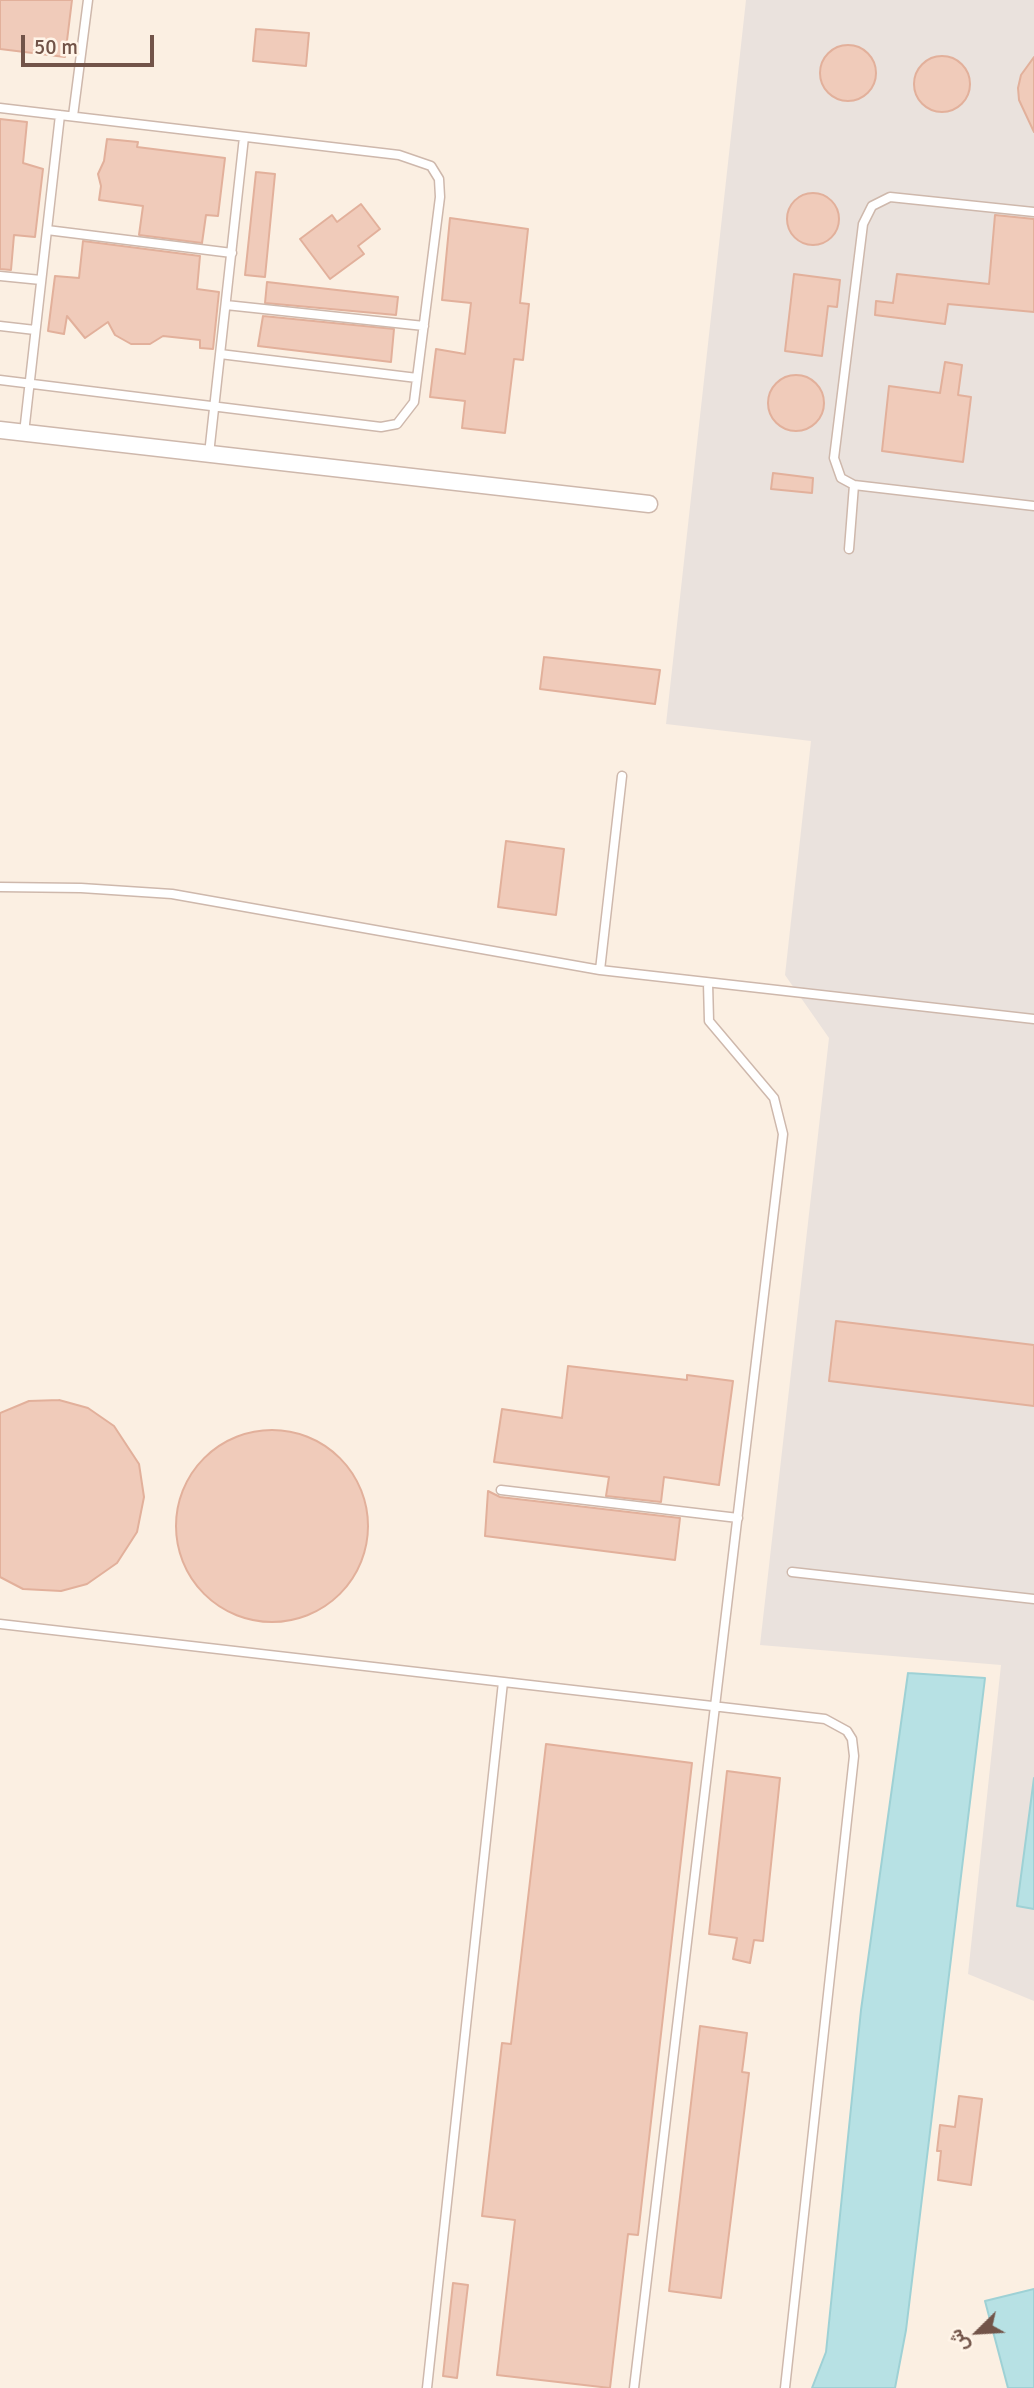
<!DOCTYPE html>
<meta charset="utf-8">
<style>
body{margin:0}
#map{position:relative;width:1034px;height:2388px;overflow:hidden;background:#fbefe2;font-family:Signika,Vazirmatn,sans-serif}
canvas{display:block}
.north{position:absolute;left:943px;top:2297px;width:70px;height:70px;-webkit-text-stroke:5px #fff4e8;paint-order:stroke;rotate:246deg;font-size:19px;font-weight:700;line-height:28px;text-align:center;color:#725449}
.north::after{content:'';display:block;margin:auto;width:24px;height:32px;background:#725449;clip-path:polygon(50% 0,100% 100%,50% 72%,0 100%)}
.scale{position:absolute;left:21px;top:35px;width:133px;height:32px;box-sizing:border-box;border:4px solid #725449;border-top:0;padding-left:9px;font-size:21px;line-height:24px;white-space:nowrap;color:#725449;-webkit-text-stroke:5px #fff4e8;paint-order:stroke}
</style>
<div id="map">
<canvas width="1034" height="2388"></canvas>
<div class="north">ش</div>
<div class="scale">50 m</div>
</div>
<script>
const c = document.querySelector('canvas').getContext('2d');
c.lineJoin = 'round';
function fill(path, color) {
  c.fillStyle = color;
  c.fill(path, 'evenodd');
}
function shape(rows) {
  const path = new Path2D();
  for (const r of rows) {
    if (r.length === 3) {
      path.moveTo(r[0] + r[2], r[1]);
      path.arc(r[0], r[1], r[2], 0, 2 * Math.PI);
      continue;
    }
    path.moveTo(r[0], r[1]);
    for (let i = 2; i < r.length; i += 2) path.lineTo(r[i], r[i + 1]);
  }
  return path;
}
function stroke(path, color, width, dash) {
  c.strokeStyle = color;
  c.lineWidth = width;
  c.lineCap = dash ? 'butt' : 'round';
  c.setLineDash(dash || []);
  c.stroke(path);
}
fill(shape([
 [746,0,1034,0,1034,2001,968,1974,1001,1665,760,1645,829,1038,785,975,811,741,666,724]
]), '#eae2dd');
const water = shape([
 [908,1673,985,1678,906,2330,895,2388,812,2388,826,2352,861,2010,908,1673],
 [1034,1778,1034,1909,1017,1906,1034,1778],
 [1034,2289,1034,2388,1008,2388,985,2301,1034,2289]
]);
fill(water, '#b7e1e4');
stroke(water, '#9ed1d5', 2);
const building = shape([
 [0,0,72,0,65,57,0,49,0,0],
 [256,29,309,33,306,66,253,61,256,29],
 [848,73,28],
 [942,84,28],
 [1034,57,1034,132,1019,100,1018,88,1021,75,1034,57],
 [0,119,27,122,23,163,43,169,35,237,14,235,11,270,0,269,0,119],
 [107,139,138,142,137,147,225,158,218,216,206,215,202,243,139,235,143,206,99,200,101,186,98,174,104,161,107,139],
 [256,172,275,174,265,277,245,275,256,172],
 [813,219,26],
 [361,204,380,229,358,246,364,254,330,279,300,239,332,215,337,222,361,204],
 [995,215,1034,219,1034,312,948,304,945,324,875,315,876,301,893,303,897,274,989,284,995,215],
 [450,218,528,229,520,303,529,304,523,360,514,359,505,433,462,428,465,401,430,397,436,349,465,354,471,303,442,300,450,218],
 [83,241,200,256,197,289,219,292,213,349,200,348,200,340,163,336,150,344,131,344,115,335,108,322,85,338,67,316,64,334,48,331,55,276,79,278,83,241],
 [794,274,840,280,837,307,828,306,822,356,785,351,794,274],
 [267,282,398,297,396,315,265,303,267,282],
 [263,316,394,329,391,362,258,346,263,316],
 [945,362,962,365,958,395,971,397,963,462,882,451,889,386,940,393,945,362],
 [796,403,28],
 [773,473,813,478,812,493,771,489,773,473],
 [544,657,660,670,655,704,540,689,544,657],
 [506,841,564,849,556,915,498,907,506,841],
 [836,1321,1034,1345,1034,1406,829,1381,836,1321],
 [568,1366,687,1380,687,1375,733,1381,719,1485,664,1477,661,1502,606,1496,609,1477,494,1462,502,1409,562,1418,568,1366],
 [59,1400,88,1408,114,1426,139,1464,144,1497,137,1532,117,1563,87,1584,61,1591,23,1589,0,1577,0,1413,29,1401,59,1400],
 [272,1526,96],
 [488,1491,500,1497,680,1518,675,1560,485,1536,488,1491],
 [546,1744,692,1763,638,2235,628,2234,610,2388,497,2375,515,2220,482,2216,502,2043,511,2044,546,1744],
 [727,1771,780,1778,763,1941,754,1940,750,1963,733,1959,737,1938,709,1934,727,1771],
 [700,2026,747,2033,742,2072,749,2073,721,2298,669,2291,700,2026],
 [959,2096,982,2099,971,2185,938,2180,941,2151,937,2151,940,2125,955,2127,959,2096],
 [453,2283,468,2285,457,2378,443,2376,453,2283]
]);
fill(building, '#f0cbba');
stroke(building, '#e2b09b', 2);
const lane = shape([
 [0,108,399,155,431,166,439,179,440,197,414,402,397,424,381,427,0,380],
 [73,116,88,0],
 [1034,212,890,197,872,206,863,224,834,458,841,478,854,485,1034,506],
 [47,230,232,253],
 [0,276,41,280],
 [226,305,424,326],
 [0,326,35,330],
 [220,354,417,378],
 [24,433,60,115],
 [209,454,244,137],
 [849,549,854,485],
 [0,887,81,888,172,894,600,970,1034,1019],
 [600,970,622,776],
 [501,1490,738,1518],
 [792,1572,1034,1599],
 [0,1624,825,1719,847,1731,852,1739,854,1756,785,2388],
 [427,2388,503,1682],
 [634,2388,783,1134,774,1098,709,1021,708,983]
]);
const street = shape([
 [0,430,649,504]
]);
stroke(lane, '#ceb8ac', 11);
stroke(street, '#ceb8ac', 19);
stroke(lane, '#fff', 8);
stroke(street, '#fff', 16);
</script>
